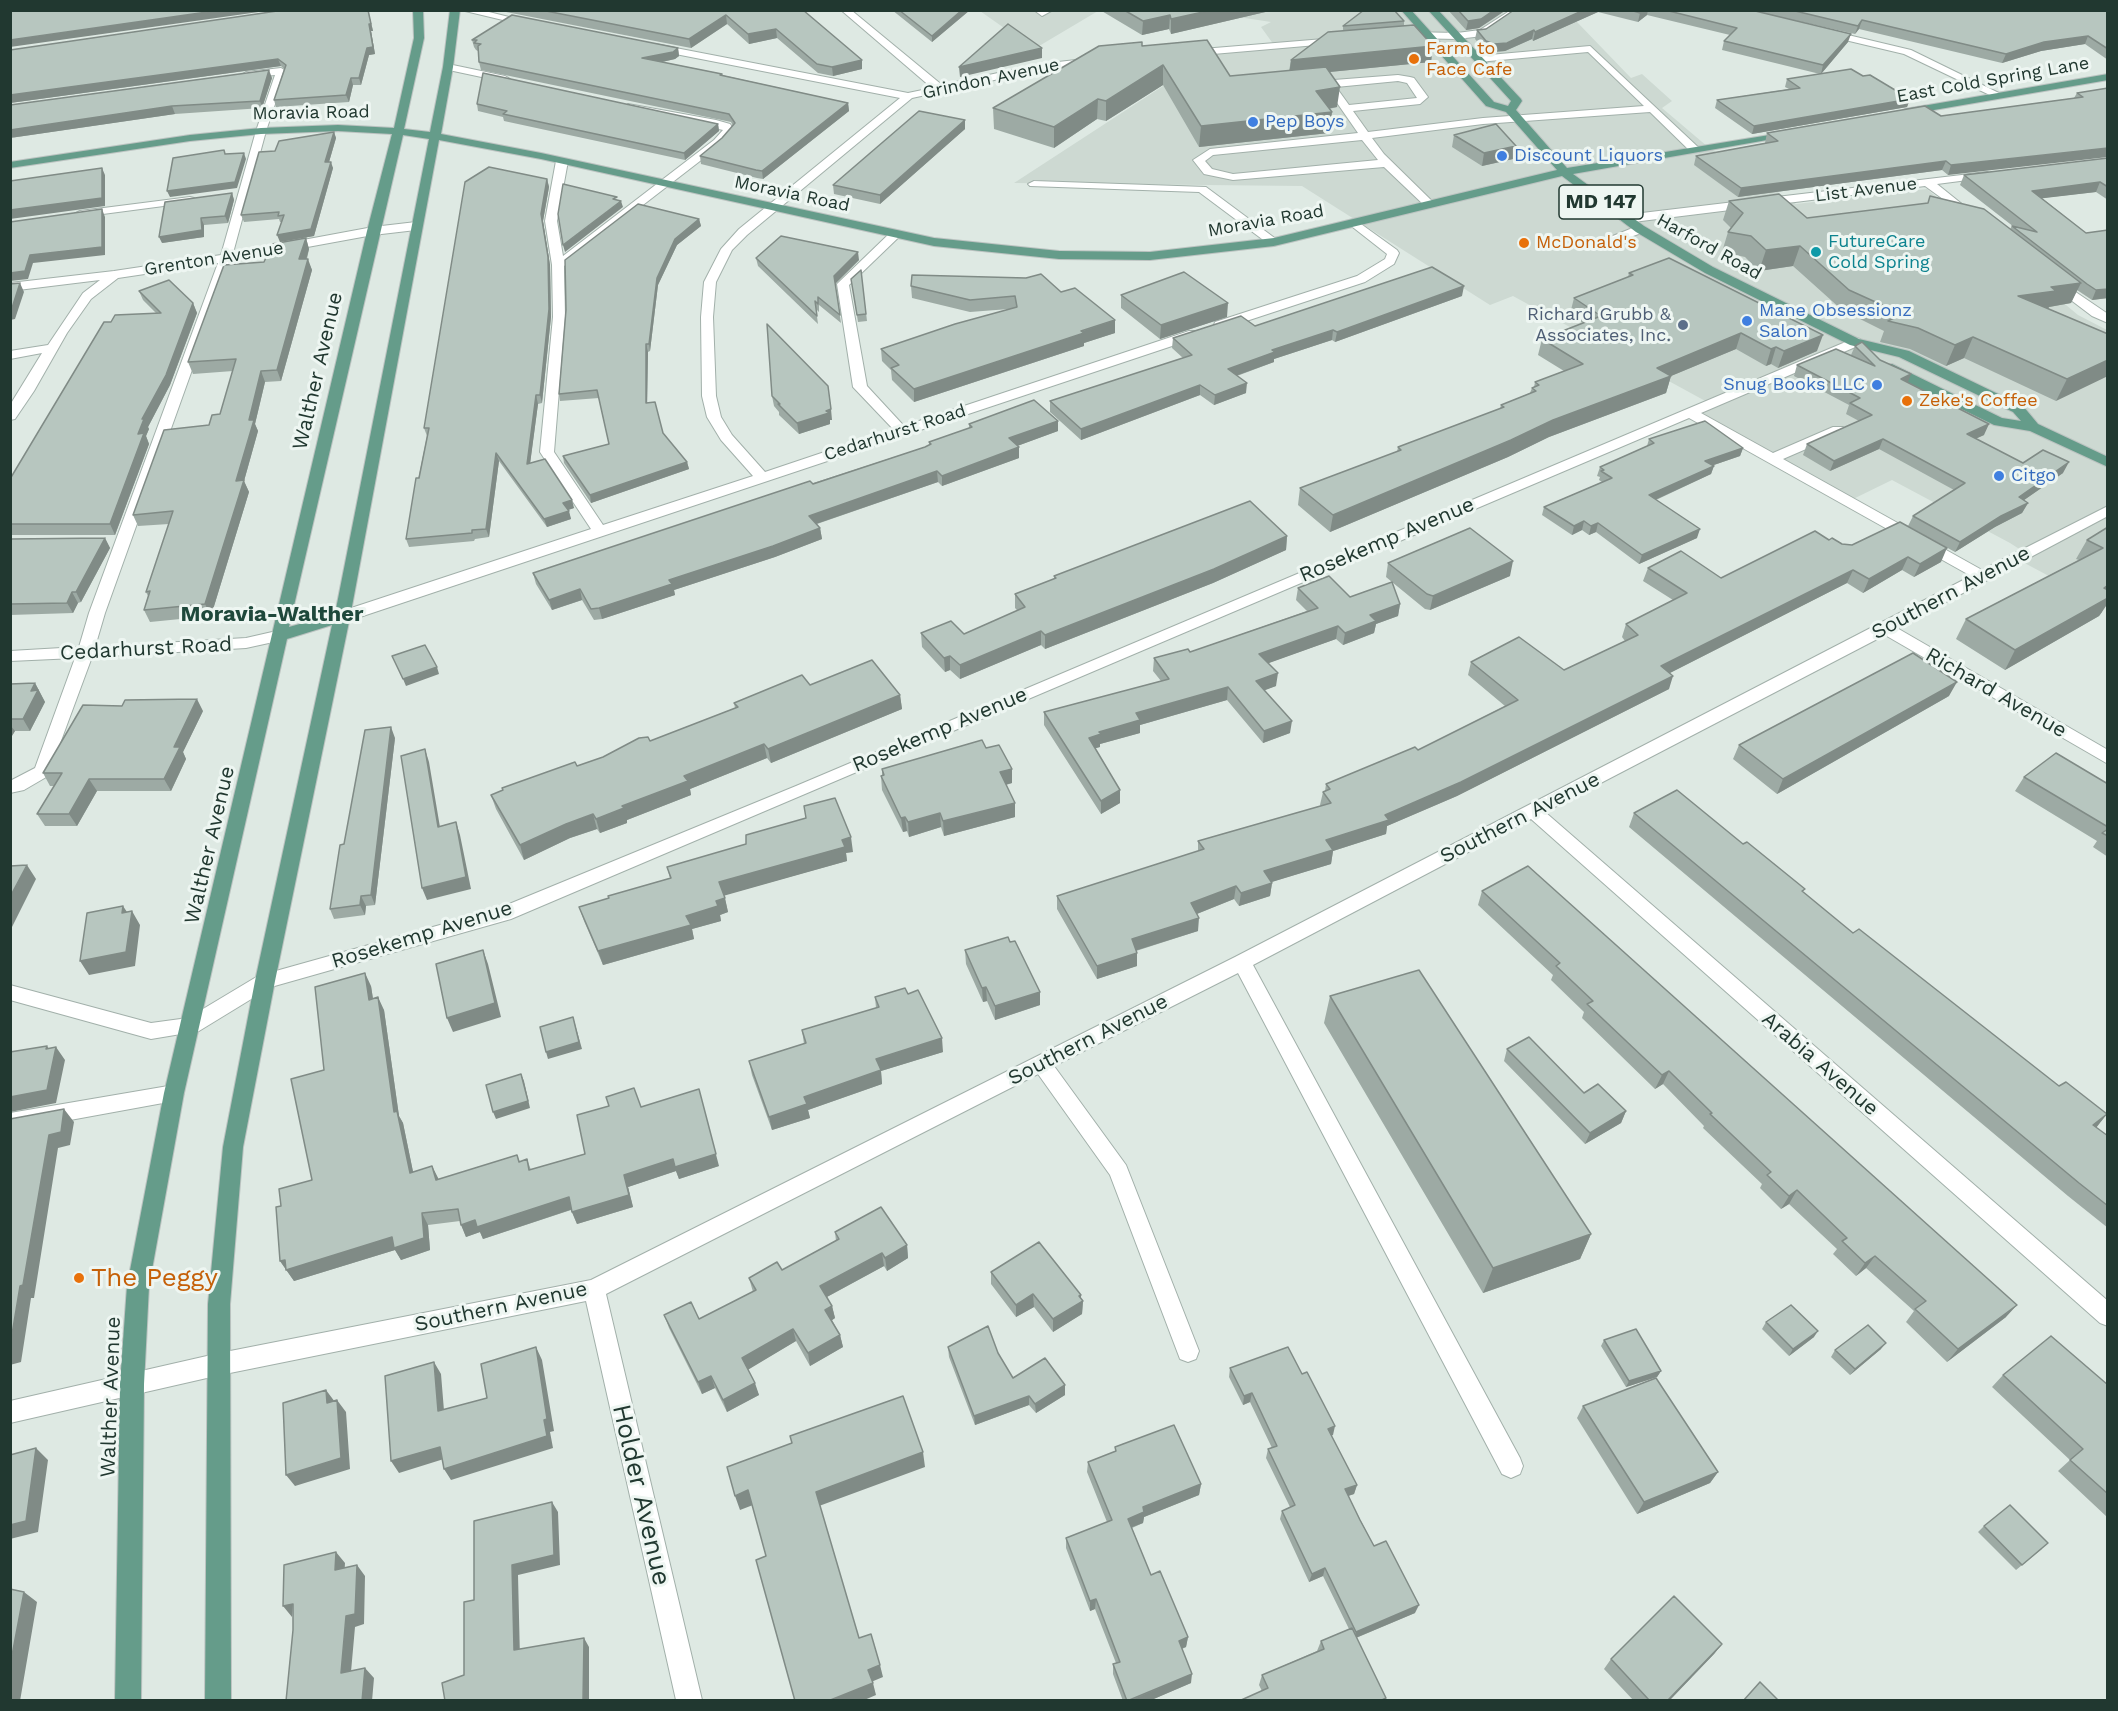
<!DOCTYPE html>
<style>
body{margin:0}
#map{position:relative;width:2118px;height:1711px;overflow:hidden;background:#dee9e3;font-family:"Work Sans",sans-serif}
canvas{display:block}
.frame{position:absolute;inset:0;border:12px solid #213830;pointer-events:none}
</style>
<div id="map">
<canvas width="2118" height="1711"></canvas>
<div class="frame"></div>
</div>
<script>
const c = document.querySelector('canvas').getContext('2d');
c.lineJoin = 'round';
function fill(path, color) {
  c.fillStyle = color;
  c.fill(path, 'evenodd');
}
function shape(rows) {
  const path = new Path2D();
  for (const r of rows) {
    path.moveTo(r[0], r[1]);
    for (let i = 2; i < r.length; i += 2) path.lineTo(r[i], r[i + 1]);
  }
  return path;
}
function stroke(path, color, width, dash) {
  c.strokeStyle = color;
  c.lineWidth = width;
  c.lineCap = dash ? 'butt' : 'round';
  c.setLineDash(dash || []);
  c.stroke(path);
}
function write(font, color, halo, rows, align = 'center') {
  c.font = font + ' "Work Sans",sans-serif';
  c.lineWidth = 6;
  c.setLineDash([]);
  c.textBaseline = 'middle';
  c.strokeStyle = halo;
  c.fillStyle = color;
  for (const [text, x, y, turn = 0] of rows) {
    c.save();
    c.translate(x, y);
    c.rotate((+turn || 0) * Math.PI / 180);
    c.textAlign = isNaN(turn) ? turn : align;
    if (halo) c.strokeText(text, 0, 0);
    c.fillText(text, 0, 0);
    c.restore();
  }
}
fill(shape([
 [1522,10,1577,22,1631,78,1642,74,1672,101,1662,108,1708,147,1796,204,1927,189,2078,315,2107,330,2107,607,2017,559,2027,554,2010,543,1892,480,1847,502,1688,413,1709,403,1513,296,1490,305,1302,186,1014,183,1183,73,1172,54,1274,45,1261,27,1271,22,1199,11],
 [980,11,1098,11,1034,49]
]), '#cdd9d2');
const minor = shape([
 [461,10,481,10,533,23,528,26,461,10],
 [841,10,851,10,942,85,1040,64,1094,58,1099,61,1094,64,1040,70,912,98,747,235,732,250,716,282,713,317,716,396,721,417,732,435,765,472,893,429,853,387,837,284,891,232,899,232,901,235,849,285,867,386,904,426,1189,331,1199,331,1200,334,1199,337,348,621,336,621,334,617,336,613,591,529,540,452,553,317,552,265,545,221,556,161,562,158,568,161,557,221,563,256,714,140,723,130,628,108,628,104,716,120,730,124,734,130,722,144,564,266,565,317,554,452,603,525,753,476,721,440,707,417,702,396,701,317,704,282,721,249,739,229,900,98,655,50,650,47,655,44,908,93,932,88,841,10],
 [1034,10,1053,10,1042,16,1034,10],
 [1511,10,1522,10,1483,36,1457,39,1408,38,1403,35,1408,32,1457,33,1480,30,1511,10],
 [1827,30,1911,50,2005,96,1996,98,1904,54,1824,35,1822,33,1827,30],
 [1336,38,1340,39,1340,43,1190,56,1185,53,1190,50,1336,38],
 [1590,46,1699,148,1699,152,1691,152,1650,112,1483,124,1372,138,1384,154,1433,202,1435,204,1429,207,1425,206,1384,167,1233,180,1204,174,1193,160,1210,149,1358,133,1326,87,1334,80,1398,75,1410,77,1414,78,1428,97,1420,104,1353,111,1368,132,1483,118,1644,106,1588,52,1478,62,1473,59,1478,56,1590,46],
 [1398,81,1407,83,1417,98,1349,105,1336,87,1398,81],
 [1362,140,1378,160,1233,174,1212,169,1205,161,1213,155,1362,140],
 [448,64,505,76,510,79,505,82,444,69,443,67,448,64],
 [281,68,286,71,266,131,233,253,373,227,416,222,422,226,416,230,373,235,231,261,105,613,95,647,246,638,281,630,289,635,287,639,246,648,92,657,48,776,24,790,10,793,10,781,35,768,75,658,10,661,10,651,79,647,89,613,218,263,118,278,91,299,67,333,34,391,15,419,10,420,10,405,42,353,10,359,10,351,48,345,83,293,100,280,10,291,10,283,114,271,221,255,256,131,275,75,246,78,241,75,246,72,281,68],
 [1987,172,1993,175,1991,177,1937,184,1973,213,1975,215,1969,218,1925,186,1625,223,1619,219,1625,215,1987,172],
 [1034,181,1206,187,1280,242,1274,246,1270,245,1199,192,1030,186,1028,184,1034,181],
 [190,197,194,198,194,202,80,217,74,214,80,211,190,197],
 [1354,219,1397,250,1399,253,1394,264,1365,282,1225,328,1215,328,1214,325,1215,322,1357,276,1385,259,1387,254,1350,225,1350,221,1354,219],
 [1640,225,1646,229,1644,232,1598,249,1594,250,1588,246,1640,225],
 [2055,278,2108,314,2108,323,2092,316,2051,285,2049,282,2055,278],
 [1855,338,1860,339,1861,342,1860,345,1701,413,1773,453,1833,427,1843,427,1845,430,1843,433,1783,459,1982,570,2108,506,2108,516,1897,628,2108,750,2108,764,1885,635,1545,812,2108,1301,2108,1326,2100,1323,1531,819,1253,965,1520,1458,1523,1466,1520,1474,1511,1478,1502,1474,1238,973,1054,1066,1126,1165,1199,1351,1196,1359,1188,1362,1180,1359,1110,1175,1038,1074,606,1294,702,1700,676,1700,586,1301,220,1375,10,1423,10,1401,220,1353,591,1280,1235,957,1971,576,1689,418,511,919,271,987,199,1031,151,1039,10,1000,10,985,151,1023,188,1018,258,976,497,909,796,786,1855,338],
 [174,1085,181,1087,184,1093,181,1099,174,1101,10,1131,10,1113,174,1085]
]);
const major = shape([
 [413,10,423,10,424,38,404,129,430,132,443,67,450,10,460,10,453,67,441,134,541,153,934,238,1059,251,1150,252,1274,238,1557,170,1506,112,1486,106,1401,10,1411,10,1494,102,1508,106,1511,101,1428,10,1438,10,1521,99,1522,101,1516,110,1567,168,1794,131,1794,135,1790,136,1573,174,1644,226,1713,267,1859,339,1909,351,2023,406,2038,424,2108,457,2108,467,2030,431,1994,425,1882,370,1880,367,1882,364,1892,364,2002,418,2021,421,2013,412,1899,357,1850,345,1705,273,1636,232,1562,176,1274,246,1150,260,1059,259,934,246,541,159,439,140,350,617,275,981,243,1147,230,1304,231,1700,205,1700,208,1304,223,1147,255,981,332,625,287,639,184,1093,149,1286,144,1384,141,1700,115,1700,120,1384,127,1286,164,1093,367,231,392,134,338,131,261,134,190,141,10,168,10,162,190,135,261,128,338,125,394,128,414,38,413,10],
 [403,135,429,139,335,614,289,627,403,135],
 [2108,74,2108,80,1905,115,1900,112,1905,109,2108,74]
]);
stroke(minor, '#a2b0aa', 2);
stroke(major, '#bcc3c1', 2);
fill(minor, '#fff');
fill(major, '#659c8a');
fill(shape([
 [368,10,373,31,371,31,375,54,369,55,361,85,353,85,349,102,276,107,274,100,284,69,281,66,10,103,10,50],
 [504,10,803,10,862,60,862,69,833,76,818,73,777,38,749,44,727,24,691,48,506,12],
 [892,10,970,10,932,42],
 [1100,10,1274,10,1171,34,1169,29,1142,35],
 [1448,10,1506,10,1479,28,1466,30],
 [1514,10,2108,10,2108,60,2085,44,2041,51,2002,63,1859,29,1855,34,1758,12,1848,42,1821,74,1863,76,1910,99,1907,107,1752,134,1715,108,1717,100,1789,89,1785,87,1787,79,1820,74,1722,50,1724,41,1730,35,1647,15,1638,22,1598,12,1533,41,1532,39,1505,51,1492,52,1485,50,1475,39,1477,30,1486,29],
 [1404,21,1404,26,1433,46,1431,62,1329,72,1337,107,1329,109,1332,112,1329,133,1199,147,1163,85,1106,121,1097,119,1054,148,994,129,993,108,1142,46,1230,76,1289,71,1291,60,1343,30,1343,26],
 [472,40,678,48,679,56,675,59,662,62,722,74,722,75,848,103,849,111,763,179,757,178,701,164,700,156,722,138,733,126,731,122,481,70,479,62,478,51,476,50,474,47],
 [272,78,262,108,175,114,10,138],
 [2108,88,1948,175,1942,170,1738,197,1694,165,1696,156,1765,143,1767,133,1941,116,2074,98,2077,93],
 [477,104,718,124,719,131,685,160,504,121,503,117,478,111],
 [965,120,965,129,880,204,834,194,833,185],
 [334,132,336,138,329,162,333,168,314,236,280,242,282,222,280,222,279,219,244,222,241,215,275,151],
 [1454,135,1516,146,1513,159,1482,166,1452,147],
 [2108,158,2108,200,2096,192,2042,198,2086,233,2108,230,2108,298,2092,300,2077,290,2071,303,2049,307,2048,309,2108,334,2056,401,1964,358,1946,366,1910,349,1880,342,1884,331,1842,310,1793,266,1759,271,1745,257,1722,252,1728,232,1731,228,1723,220,1729,201,1807,218,2010,229,2012,226,2014,227,1960,185,1964,175],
 [547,179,549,187,543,221,550,265,551,317,542,403,538,404,530,463,574,508,568,510,571,519,547,527,499,461,489,537,475,539,474,541,409,547,406,539,427,436,424,428],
 [232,193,234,200,228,223,204,225,204,237,162,243],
 [699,219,701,226,677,245,658,285,650,351,648,352,647,403,663,433,687,462,689,469,591,503,564,463,563,456,609,444,599,398,560,401,559,394,566,310],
 [306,238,309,249,307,259,312,270,281,381,265,382,255,424,258,431,244,481,249,492,211,616,150,622,144,610,148,596,146,592,169,524,138,526,133,515,220,414,233,371,193,374,188,362,264,262],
 [756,258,859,260,835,284,841,323,819,305,819,312,816,309,818,324,758,266],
 [861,270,867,321,858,322,851,279],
 [1629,273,1817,351,1778,368,1771,364,1766,366,1736,349,1671,376,1666,393,1549,437,1508,457,1330,532,1298,505,1300,488,1397,452,1398,447,1500,409,1501,405,1530,393,1532,388,1534,387,1535,382,1564,371,1538,355,1542,339,1583,323,1570,314,1574,298,1628,277],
 [911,286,1061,292,1115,333,1084,343,1084,346,914,402,892,380,891,370,882,361,881,349,1009,309,970,312,912,298],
 [139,291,193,303,197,313,170,385,148,427,149,429,146,436,149,444,115,535,10,535,10,479,111,322,156,313,143,300],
 [1121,295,1227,317,1160,339,1121,308],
 [1462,296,1335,342,1332,340,1274,359,1274,362,1237,376,1246,393,1214,405,1200,395,1081,440,1050,412,1050,401,1183,358,1172,348,1173,338],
 [1855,346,1880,360,1908,382,1984,435,1975,439,2023,463,2063,473,2024,500,2028,503,2022,513,1995,527,1955,552,1908,526,1913,516,1954,490,1879,449,1830,471,1803,455,1807,444,1859,421,1846,414,1849,405,1794,376,1797,365,1851,355],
 [772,396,832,420,830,420,830,424,799,434,779,415,779,412,774,406],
 [969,424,1058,431,1017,446,1019,458,942,486,938,482,817,524,820,528,822,539,775,557,674,590,675,595,602,619,594,620,582,600,552,610,536,584,533,573,925,447,929,445,929,442,969,428],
 [1649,439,1743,448,1740,456,1714,465,1711,474,1656,500,1697,538,1639,564,1596,532,1589,535,1582,530,1572,535,1542,515,1544,507,1602,482,1599,480,1600,477,1597,476,1600,467,1647,446],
 [2108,527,2102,612,2099,616,2005,670,1956,639,1966,619,2079,560,2076,559,2087,540],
 [1287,536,1286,550,1213,583,1045,649,1041,645,960,679,950,670,945,672,922,647,921,633,964,634,1018,611,1015,608,1015,594,1054,579,1054,576],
 [105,538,110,548,81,602,78,603,73,613,10,615,10,539],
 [1829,540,1842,544,1941,562,1914,577,1902,570,1863,593,1847,583,1670,673,1669,689,1457,796,1387,826,1386,834,1333,851,1331,864,1271,882,1272,883,1270,896,1239,906,1234,899,1197,914,1198,931,1136,951,1137,966,1097,979,1057,909,1057,896,1198,851,1198,841,1321,806,1320,805,1323,792,1325,791,1326,784,1418,750,1505,706,1468,675,1471,662,1564,670,1625,641,1622,637,1626,624,1673,600,1643,581,1648,568,1721,578],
 [1388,563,1510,576,1430,610,1425,609,1392,582,1400,604,1398,616,1376,624,1374,633,1343,645,1336,639,1268,663,1276,686,1264,690,1290,733,1263,743,1227,700,1140,725,1140,733,1100,744,1100,747,1095,748,1120,803,1101,814,1044,725,1044,712,1161,681,1153,671,1154,658,1190,652,1307,611,1296,600,1298,588,1350,597,1392,582,1386,577],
 [35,683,45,702,30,731,15,731,10,739,10,684],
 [810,685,900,695,902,709,771,763,767,758,690,789,691,795,627,820,627,823,600,833,597,829,570,838,524,860,496,809,491,795,650,741,735,708,734,703],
 [1949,696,1777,794,1733,759,1739,745],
 [203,711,183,752,186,759,171,791,97,791,77,826,45,826,37,814,54,786,50,786,43,773],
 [395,738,375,905,366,906,365,915,334,919,330,909,344,844],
 [986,748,1012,769,1012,783,1006,785,1015,817,944,836,941,827,909,837,907,831,903,832,882,790,881,776,882,775,882,769],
 [2024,777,2108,784,2108,857,2093,847,2097,841,2015,791],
 [1634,813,1805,889,1803,892,1853,933,2059,1086,2107,1114,2096,1127,2108,1136,2108,1228,2068,1196,1629,827],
 [853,852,846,853,847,861,724,895,728,912,720,915,721,921,692,929,694,939,603,965,584,921,579,907,609,898,670,878,667,867],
 [1482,891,2006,1317,1947,1362,1906,1322,1914,1311,1866,1268,1856,1276,1833,1254,1837,1249,1789,1204,1781,1209,1760,1188,1762,1184,1703,1128,1704,1126,1663,1084,1655,1089,1582,1018,1584,1012,1551,980,1553,975,1478,905],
 [965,950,1040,1005,995,1020,987,1001,983,1002,966,964],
 [371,986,373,999,384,1010,399,1116,403,1123,413,1172,432,1166,439,1180,517,1155,520,1162,527,1159,531,1170,585,1154,641,1107,719,1166,679,1179,676,1171,628,1187,633,1207,577,1224,571,1210,483,1239,480,1232,466,1237,460,1221,428,1225,430,1250,401,1260,395,1250,294,1281,280,1261,281,1206,312,1180,324,1070],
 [908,994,943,1052,881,1071,882,1084,808,1110,810,1118,772,1130,752,1075,749,1061,804,1044,802,1030,876,1008,875,997],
 [1330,996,1591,1234,1580,1259,1483,1293,1324,1023],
 [1507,1049,1584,1093,1626,1111,1621,1123,1585,1144,1504,1061],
 [835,1232,907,1245,908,1258,887,1271,884,1266,827,1297,832,1306,835,1318,832,1320,840,1335,843,1347,810,1366,796,1341,748,1369,759,1395,727,1412,715,1388,702,1394,669,1328,664,1315,699,1319,753,1292,749,1278,782,1270,836,1241],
 [991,1272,1081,1299,1083,1301,1082,1314,1053,1332,1034,1307,1016,1317,991,1284],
 [1766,1322,1814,1337,1789,1356,1762,1329],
 [1604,1340,1661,1371,1657,1377,1626,1387,1601,1346],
 [948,1347,998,1353,1013,1378,1065,1395,1036,1413,1029,1405,975,1425,949,1357],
 [1881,1349,1850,1375,1831,1357,1835,1350],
 [1230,1368,1333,1435,1331,1435,1357,1485,1354,1494,1348,1496,1374,1546,1415,1613,1356,1638,1384,1701,1262,1691,1259,1685,1262,1675,1317,1651,1321,1641,1349,1629,1323,1576,1309,1582,1280,1519,1282,1511,1290,1507,1266,1458,1268,1449,1272,1448,1250,1402,1243,1405,1229,1377],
 [2003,1375,2108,1385,2107,1517,2058,1471,2070,1460,1992,1387],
 [1583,1406,1718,1472,1710,1483,1637,1514,1577,1418],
 [1115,1447,1201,1484,1199,1495,1144,1517,1143,1523,1132,1528,1151,1575,1188,1637,1186,1647,1182,1649,1191,1683,1149,1701,1123,1701,1113,1674,1113,1664,1116,1663,1095,1609,1090,1611,1066,1548,1066,1538,1107,1522,1087,1472,1088,1462,1115,1452],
 [1984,1526,2042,1549,2016,1570,1978,1532],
 [1722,1644,1714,1654,1669,1701,1634,1701,1604,1669,1611,1659]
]), '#9daaa4');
fill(shape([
 [221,10,273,10,10,47,10,40],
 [368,10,373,31,371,31,375,54,369,55,361,85,359,78,367,48,369,24],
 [962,10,970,10,932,42,932,36],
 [1212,10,1274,10,1171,34,1171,19],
 [1494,10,1506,10,1479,28,1466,30,1468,21],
 [1584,10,1599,10,1598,12,1533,41,1535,32],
 [1643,10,1648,10,1647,15,1638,22,1640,13],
 [726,15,727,24,691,48,689,39],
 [1170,15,1169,29,1142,35,1143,21],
 [1862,20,1859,29,1855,34,1858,26],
 [776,29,777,38,749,44,748,34],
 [1534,30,1532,39,1505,51,1492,52,1494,44],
 [1851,34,1848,42,1821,74,1823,65],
 [2088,36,2085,44,2041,51,2002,63,2006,54,2044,42],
 [1433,46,1431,62,1289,76,1291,60],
 [678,48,679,56,675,59,644,66,642,58],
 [1042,48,1042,58,960,77,959,67],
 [278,59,281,66,10,103,10,95],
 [862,60,862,69,833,76,832,67],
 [1163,65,1163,85,1106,121,1106,101],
 [269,70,272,78,262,108,260,101],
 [351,78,353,85,349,102,346,95],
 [1340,87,1337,107,1314,111,1316,91],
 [1098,99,1097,119,1054,148,1054,127],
 [1910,99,1907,107,1752,134,1754,126],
 [848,103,849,111,763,179,762,171],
 [172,106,175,114,10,138,10,130],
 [1332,112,1329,133,1199,147,1201,126],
 [965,120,965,129,880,204,880,195],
 [718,124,719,131,685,160,684,153],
 [334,132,336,138,327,169,325,162],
 [1516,146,1513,159,1482,166,1484,153],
 [2108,148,2108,157,1948,175,1951,165],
 [244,153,246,159,237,188,170,197,167,191],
 [1946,161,1942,170,1738,197,1741,188],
 [331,162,333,168,314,236,280,242,277,235],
 [102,168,105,175,105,206,10,219,10,210],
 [547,179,549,187,543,221,550,265,551,317,542,403,540,395,541,214],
 [2100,182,2096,192,2028,200,2032,191],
 [232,193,234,200,228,223,225,216],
 [621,201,623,207,565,252,563,245],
 [102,209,105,217,105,255,33,263,28,279,10,281,10,273,30,255],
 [201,218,204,225,204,237,162,243,159,237],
 [699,219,701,226,677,245,658,285,650,351,649,344,657,278,675,239],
 [306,238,309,249,303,271,299,259],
 [1800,246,1793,266,1759,271,1766,250],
 [858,252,859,260,835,284,834,276],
 [308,259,312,270,281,381,277,370],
 [20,283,24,292,15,319,10,320,10,311],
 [2081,283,2071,303,2049,307,2046,311,2018,296,2051,287],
 [1464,286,1462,296,1335,342,1337,332],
 [2108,289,2108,298,2092,300,2096,290],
 [193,303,197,313,170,385,148,427,149,429,146,436,149,444,115,535,110,524,142,419],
 [1228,303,1227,317,1160,339,1161,325],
 [1115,320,1115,333,1084,343,1084,346,914,402,914,389],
 [1333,330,1332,340,1274,359,1274,362,1227,379,1228,369,1272,350],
 [1741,333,1736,349,1671,376,1666,393,1549,437,1508,457,1330,532,1333,515,1657,368],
 [1823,335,1817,351,1778,368,1784,351],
 [1973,337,1964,358,1946,366,1955,345],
 [646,344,648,352,647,411,646,403],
 [1776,347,1771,364,1766,366,1771,349],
 [2108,360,2108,376,2056,401,2067,379],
 [261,371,265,382,255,424,258,431,244,481,249,492,211,616,205,604,236,481,249,420],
 [1911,374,1907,385,1901,379],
 [1247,383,1246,393,1214,405,1215,395],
 [1200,385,1200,395,1081,440,1081,429],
 [536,395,538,404,529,472,527,464],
 [831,409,832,420,830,420,830,424,799,434,797,423],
 [1058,421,1058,431,1009,449,1009,438],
 [1989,424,1984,435,1962,445,1967,434],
 [1883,439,1879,449,1830,471,1834,461],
 [1019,447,1019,458,942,486,942,476],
 [1743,448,1740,456,1702,469,1705,461],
 [496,453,499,461,489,537,486,529],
 [687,462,689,469,591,503,590,495],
 [2069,462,2063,473,2014,507,2019,497],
 [1714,466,1711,474,1646,504,1649,495],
 [937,471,938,482,810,526,809,516],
 [572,500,574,508,565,511,563,503],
 [2028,503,2022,513,1995,527,1955,552,1960,542,2001,516],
 [569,511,571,519,547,527,544,519],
 [1584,521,1582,530,1572,535,1574,526],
 [1598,523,1596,532,1589,535,1591,526],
 [820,528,822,539,775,557,674,590,675,595,602,619,599,608,669,580],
 [1700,529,1697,538,1639,564,1642,555],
 [1287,536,1286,550,1213,583,1045,649,1045,635],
 [105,538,110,548,81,602,76,592],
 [1947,548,1941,562,1914,577,1920,564],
 [1908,557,1902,570,1863,593,1869,579],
 [1513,561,1510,576,1430,610,1433,596],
 [1853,570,1847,583,1656,680,1661,666],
 [2108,585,2108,603,2102,612,2099,616,2005,670,2015,650],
 [580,589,582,600,552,610,549,600],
 [72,592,78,603,73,613,67,603],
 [1400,604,1398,616,1376,624,1374,633,1343,645,1345,633,1370,615],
 [1338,626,1336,639,1258,667,1259,654],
 [1041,631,1041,645,960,679,960,665],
 [950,656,950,670,945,672,944,658],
 [437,667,439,674,406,686,403,679],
 [1278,673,1276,686,1255,694,1256,681],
 [1673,676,1669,689,1457,796,1387,826,1386,834,1333,851,1331,864,1262,885,1264,871,1326,840,1385,815],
 [1957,682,1949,696,1777,794,1783,779],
 [35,683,45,702,30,731,23,719,31,691],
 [1228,687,1227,700,1140,725,1140,733,1100,744,1100,747,1089,750,1089,738,1136,713],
 [900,695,902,709,771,763,768,749],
 [197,699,203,711,183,752,186,759,171,791,164,779,174,747],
 [1292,721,1290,733,1263,743,1264,731],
 [10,725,15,731,10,739],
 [391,727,395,738,375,905,371,895],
 [764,744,767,758,690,789,691,795,627,820,627,823,600,833,596,819,684,776],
 [425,749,429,762,442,839,438,827],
 [1012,769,1012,783,1000,786,1000,772],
 [89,779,97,791,77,826,69,814],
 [1120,790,1120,803,1101,814,1101,801],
 [1015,803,1015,817,944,836,943,821],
 [940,813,941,827,909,837,908,822],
 [593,814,597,829,570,838,524,860,520,845,566,824],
 [905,817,907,831,903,832,901,818],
 [456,822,460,835,471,889,427,900,422,888],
 [851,837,853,852,846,853,847,861,723,896,719,882],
 [27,865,36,879,10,931,10,897],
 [1272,883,1270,896,1239,906,1241,893],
 [1236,886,1234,899,1189,917,1191,903],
 [361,896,366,906,365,915,360,905],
 [725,898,728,912,720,915,721,921,692,929,694,939,603,965,598,951,686,916,716,901],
 [123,906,131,918,132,911,140,925,135,966,89,975,80,961,122,913],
 [1199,918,1198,931,1131,952,1132,939],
 [483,950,488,964,501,1017,453,1032,447,1018],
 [1137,953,1137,966,1097,979,1097,966],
 [365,973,371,986,375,1012,369,1000],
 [986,987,987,1001,983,1002,982,988],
 [1040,992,1040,1005,995,1020,995,1006],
 [378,997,384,1010,399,1116,403,1123,416,1186,410,1173,394,1112],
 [573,1017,582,1049,548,1059,546,1052],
 [942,1038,943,1052,881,1071,882,1084,808,1110,810,1118,772,1130,769,1117,804,1097,876,1059],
 [47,1046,54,1056,56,1047,65,1060,56,1103,10,1112,10,1097,46,1049],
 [1669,1071,1663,1084,1655,1089,1662,1075],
 [521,1074,524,1081,530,1108,496,1119,493,1112],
 [699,1089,719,1166,679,1179,676,1171,628,1187,633,1207,577,1224,572,1212,624,1175],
 [64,1109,74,1122,70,1145,58,1148,34,1298,31,1298,21,1362,10,1365,10,1346,20,1286,49,1135],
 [1626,1111,1621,1123,1585,1144,1590,1133],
 [2107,1114,2096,1128,2093,1125],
 [432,1166,438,1178,442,1193,436,1180],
 [1797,1190,1789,1204,1781,1209,1789,1196],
 [569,1197,573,1209,483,1239,480,1232,466,1237,461,1225,475,1220],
 [422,1213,428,1225,430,1250,401,1260,395,1250,294,1281,280,1261],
 [1591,1234,1580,1259,1483,1293,1493,1268],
 [907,1245,908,1258,887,1271,885,1258],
 [882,1253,884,1266,823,1299,820,1286],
 [1875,1256,1866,1268,1856,1276,1865,1263],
 [1033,1294,1034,1307,1016,1317,1016,1305],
 [1081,1295,1081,1302,1083,1301,1082,1314,1053,1332,1053,1319],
 [2017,1305,2006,1317,1947,1362,1958,1349],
 [832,1306,835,1318,828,1323,825,1310],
 [793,1329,796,1341,746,1371,742,1358],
 [1818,1331,1814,1337,1789,1356,1793,1349],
 [840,1335,843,1347,810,1366,808,1353],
 [1886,1343,1881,1349,1850,1375,1855,1369],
 [536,1347,542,1360,554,1431,550,1432,553,1448,451,1480,444,1469,544,1420],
 [434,1362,441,1374,445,1423,438,1411],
 [1661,1371,1657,1377,1626,1387,1629,1381],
 [711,1376,715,1388,702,1394,698,1382],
 [755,1383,759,1395,727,1412,723,1400],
 [1065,1385,1065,1395,1036,1413,1035,1404],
 [326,1390,335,1402,327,1403],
 [1252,1393,1250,1402,1243,1405,1244,1396],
 [1029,1396,1029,1405,975,1425,974,1416],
 [337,1400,346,1412,350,1469,295,1486,286,1475],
 [1335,1426,1333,1435,1325,1438,1328,1429],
 [440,1447,447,1458,399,1473,391,1461],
 [36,1448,48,1460,38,1532,10,1539,10,1525],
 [923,1452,925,1467,819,1506,816,1492],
 [1718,1472,1710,1483,1637,1514,1644,1502],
 [1201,1484,1199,1495,1144,1517,1143,1523,1127,1529,1128,1519,1143,1507],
 [1357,1485,1354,1494,1342,1498,1345,1489],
 [748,1490,753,1505,740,1510,735,1496],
 [552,1502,558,1512,560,1565,518,1575,520,1659,514,1650,512,1565],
 [336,1552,345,1563,344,1581,335,1570],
 [357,1565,365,1576,364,1624,355,1627,350,1683,341,1673,346,1616],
 [1325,1568,1323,1576,1309,1582,1312,1574],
 [24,1592,37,1602,20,1701,10,1701,10,1666],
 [1096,1599,1095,1609,1090,1611,1090,1601],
 [293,1604,292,1617,283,1606],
 [1419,1605,1415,1613,1353,1639,1356,1632],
 [1188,1637,1186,1647,1177,1650,1179,1641],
 [584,1638,589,1647,589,1701,583,1701],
 [1722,1644,1714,1654,1669,1701,1667,1701],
 [880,1665,883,1677,871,1682,868,1670],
 [365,1668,374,1678,372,1701,362,1701],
 [1192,1674,1191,1683,1149,1701,1129,1701],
 [873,1683,876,1695,862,1701,828,1701]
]), '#808b86');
const building = shape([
 [10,10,221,10,10,40,10,10],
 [284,10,368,10,371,24,369,24,373,47,367,48,359,78,351,78,346,95,274,100,286,65,278,59,10,95,10,50,284,10],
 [541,10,803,10,862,60,832,67,817,64,776,29,748,34,726,15,689,39,541,10],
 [899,10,962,10,932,36,899,10],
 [1124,10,1212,10,1171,19,1170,15,1143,21,1124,10],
 [1364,10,1394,10,1404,21,1343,26,1364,10],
 [1458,10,1494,10,1481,19,1468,21,1458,10],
 [1514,10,1584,10,1535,32,1534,30,1507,43,1494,44,1486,41,1477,30,1486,29,1514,10],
 [1630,10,1643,10,1640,13,1630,10],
 [1665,10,1751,10,1851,34,1823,65,1724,41,1737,28,1665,10],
 [1791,10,2108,10,2108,49,2088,36,2044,42,2006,54,1862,20,1858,26,1791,10],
 [512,15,678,48,673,52,642,58,722,74,720,75,848,103,762,171,756,170,700,156,722,138,735,123,729,114,479,62,478,46,481,44,474,43,477,40,472,40,512,15],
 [1008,24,1042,48,959,67,1008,24],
 [1414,25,1433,46,1291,60,1328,32,1414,25],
 [1207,40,1230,76,1326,67,1340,87,1316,91,1332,112,1201,126,1163,65,1106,101,1098,99,1054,127,993,108,1099,46,1142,42,1142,46,1207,40],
 [1851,69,1863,76,1870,75,1910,99,1754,126,1717,100,1800,88,1787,79,1851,69],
 [269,70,260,101,172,106,10,130,10,105,269,70],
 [483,73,718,124,684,153,503,114,507,111,477,104,483,73],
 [2108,88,2108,148,1951,165,1946,161,1741,188,1696,156,1778,141,1767,133,1925,106,1941,116,2083,97,2077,93,2108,88],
 [919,111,965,120,880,195,833,185,919,111],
 [1496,124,1516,146,1484,153,1454,135,1496,124],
 [334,132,325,162,331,162,311,229,277,235,284,215,278,216,279,212,241,215,259,152,275,151,279,141,334,132],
 [224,150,225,154,244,153,235,182,167,191,173,158,224,150],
 [2108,158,2108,187,2100,182,2032,191,2086,233,2108,230,2108,289,2096,290,2087,284,2012,226,2037,232,1964,175,2108,158],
 [489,167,547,179,541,214,548,257,549,309,540,395,536,395,527,464,545,459,572,500,563,503,569,511,544,519,496,453,486,529,472,530,472,533,406,539,416,478,419,478,429,428,424,428,465,182,489,167],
 [102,168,102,198,10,210,10,181,102,168],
 [563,184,617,197,613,199,621,201,563,245,558,214,563,184],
 [232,193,225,216,201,218,202,230,159,237,165,202,232,193],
 [1779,194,1807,218,1928,203,1930,196,1984,209,2081,283,2051,287,2056,291,2018,296,2108,334,2108,360,2067,379,1973,337,1955,345,1918,328,1888,321,1902,314,1849,290,1800,246,1766,250,1751,236,1728,232,1743,213,1729,201,1779,194],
 [638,204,699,219,675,239,657,278,649,344,646,344,646,403,655,402,663,433,687,462,590,495,563,456,609,444,597,390,559,394,566,310,565,260,638,204],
 [102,209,102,247,30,255,25,271,10,273,10,222,102,209],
 [781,236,858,252,834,276,840,315,818,297,818,304,815,301,817,316,756,258,781,236],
 [306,238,299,259,308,259,277,370,261,371,249,420,254,420,236,481,244,480,205,604,144,610,150,591,146,592,173,511,133,515,164,430,209,425,212,415,220,414,236,359,188,362,224,265,264,262,272,244,306,238],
 [1669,258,1823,335,1784,351,1776,347,1771,349,1741,333,1657,368,1671,376,1553,420,1511,440,1333,515,1300,488,1401,450,1398,447,1504,407,1501,405,1536,391,1532,388,1539,385,1535,382,1583,364,1542,339,1601,316,1574,298,1633,275,1629,273,1669,258],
 [1432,267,1464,286,1337,332,1333,330,1272,350,1275,352,1228,369,1247,383,1215,395,1200,385,1081,429,1050,401,1192,355,1173,338,1241,316,1255,326,1432,267],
 [861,270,866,314,857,315,851,279,861,270],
 [1184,272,1228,303,1161,325,1121,295,1184,272],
 [1041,274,1061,292,1075,288,1115,320,1081,331,1084,333,914,389,891,368,899,365,881,349,955,324,1017,307,1015,296,970,300,911,286,912,275,1026,278,1041,274],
 [169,280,193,303,166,375,142,419,144,419,138,434,144,433,110,524,10,524,10,479,104,322,111,322,115,315,161,313,139,291,169,280],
 [20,283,11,311,10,311,10,284,20,283],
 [767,324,828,386,831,409,826,411,829,413,797,423,778,404,780,404,772,396,767,324],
 [1862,342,1880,360,1911,374,1901,379,1989,424,1967,434,2023,463,2043,450,2069,462,2019,497,2028,503,2001,516,1960,542,1913,516,1965,483,1883,439,1834,461,1807,444,1872,415,1850,403,1860,398,1797,365,1836,349,1875,366,1855,346,1862,342],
 [1034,400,1058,421,1009,438,1019,447,942,476,937,471,809,516,820,528,773,546,669,580,672,584,599,608,591,609,580,589,549,600,533,573,810,481,813,484,925,447,931,444,929,442,972,427,969,424,1034,400],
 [1705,421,1743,448,1705,461,1714,466,1649,495,1700,529,1642,555,1598,523,1591,526,1584,521,1574,526,1544,507,1612,478,1601,471,1604,470,1600,467,1654,443,1649,439,1705,421],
 [1250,501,1287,536,1214,569,1045,635,1041,631,960,665,950,656,944,658,921,633,951,621,964,634,1025,607,1015,594,1056,578,1054,576,1250,501],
 [1900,522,1947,548,1920,564,1908,557,1869,579,1853,570,1661,666,1673,676,1461,782,1385,815,1389,820,1326,840,1333,850,1264,871,1272,883,1241,893,1236,886,1191,903,1199,918,1132,939,1137,953,1097,966,1057,896,1204,849,1198,841,1331,803,1323,792,1330,789,1326,784,1415,747,1418,750,1518,700,1471,662,1519,637,1564,670,1638,635,1626,624,1687,593,1648,568,1681,551,1721,578,1815,531,1829,540,1832,538,1842,544,1852,545,1900,522],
 [2108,527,2108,585,2104,588,2108,590,2108,598,2015,650,1966,619,2103,548,2087,540,2108,527],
 [1470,528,1513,561,1433,596,1427,594,1388,563,1470,528],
 [105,538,76,592,72,592,67,603,10,604,10,539,105,538],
 [1329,576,1350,597,1392,582,1400,604,1370,615,1376,621,1345,633,1338,626,1259,654,1278,673,1256,681,1292,721,1264,731,1228,687,1136,713,1140,720,1099,732,1101,734,1089,738,1120,790,1101,801,1044,712,1169,679,1154,658,1188,649,1190,652,1318,608,1298,588,1329,576],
 [425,645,437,667,403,679,392,656,425,645],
 [1913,653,1957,682,1783,779,1739,745,1913,653],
 [872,660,900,695,768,749,764,744,684,776,688,781,622,806,624,808,596,819,593,814,566,824,520,845,491,795,503,790,502,788,575,762,577,766,603,757,639,738,648,737,650,741,738,707,734,703,802,675,810,685,872,660],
 [35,683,31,691,38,690,23,719,10,719,10,684,35,683],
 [197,699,174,747,180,747,164,779,89,779,69,814,37,814,62,773,43,773,83,705,122,706,125,700,197,699],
 [391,727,371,895,361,896,360,905,330,909,340,845,344,844,365,730,391,727],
 [982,740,986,748,999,745,1012,769,1000,772,1015,803,943,821,940,813,908,822,905,817,901,818,881,776,884,775,882,769,982,740],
 [425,749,438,827,456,822,466,877,422,888,401,756,425,749],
 [2056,753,2108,784,2108,827,2024,777,2056,753],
 [1677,790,1743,844,1747,842,1805,889,1802,891,1853,933,1859,929,2059,1086,2066,1082,2107,1114,2093,1125,2108,1136,2108,1206,2079,1183,1634,813,1677,790],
 [835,798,851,837,842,840,845,847,719,882,725,898,716,901,718,906,686,916,691,925,598,951,579,907,609,898,608,896,671,878,667,867,746,844,746,835,806,818,804,806,835,798],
 [2108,829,2108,836,2102,833,2108,829],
 [27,865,10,897,10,866,27,865],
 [1528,866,2017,1305,1958,1349,1915,1309,1926,1301,1875,1256,1865,1263,1842,1241,1847,1238,1797,1190,1789,1196,1767,1175,1771,1172,1710,1114,1712,1113,1669,1071,1662,1075,1587,1004,1593,1001,1556,966,1560,963,1482,891,1528,866],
 [123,906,122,913,132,911,126,952,80,961,87,913,123,906],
 [1008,937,1010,942,1015,941,1040,992,995,1006,986,987,982,988,965,950,1008,937],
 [483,950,495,1003,447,1018,436,964,483,950],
 [1419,970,1591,1234,1493,1268,1330,996,1419,970],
 [365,973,369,1000,378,997,394,1112,397,1111,410,1173,432,1166,436,1180,517,1155,519,1162,527,1159,529,1170,585,1154,577,1115,609,1106,606,1097,634,1088,641,1107,699,1089,716,1154,675,1167,673,1159,624,1175,629,1195,572,1212,569,1197,477,1227,475,1220,461,1225,458,1209,422,1213,424,1238,394,1248,392,1237,286,1270,285,1260,280,1261,276,1207,281,1206,279,1189,312,1180,291,1079,324,1070,315,987,365,973],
 [905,988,908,994,918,990,942,1038,876,1059,881,1070,804,1097,807,1104,769,1117,749,1061,806,1043,802,1030,879,1007,875,997,905,988],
 [573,1017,579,1042,546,1052,540,1027,573,1017],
 [1529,1037,1584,1093,1598,1084,1626,1111,1590,1133,1507,1049,1529,1037],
 [47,1046,46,1049,56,1047,47,1090,10,1097,10,1052,47,1046],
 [521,1074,528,1101,493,1112,486,1085,521,1074],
 [64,1109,61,1132,49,1135,23,1285,20,1286,10,1346,10,1119,64,1109],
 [881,1207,907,1245,885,1258,882,1253,820,1286,832,1306,825,1310,840,1335,808,1353,793,1329,742,1358,755,1383,723,1400,711,1376,698,1382,664,1315,691,1302,699,1319,756,1290,749,1278,777,1262,782,1270,839,1239,835,1232,881,1207],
 [1039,1242,1081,1295,1079,1296,1083,1301,1053,1319,1033,1294,1016,1305,991,1272,1039,1242],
 [1791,1305,1818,1331,1793,1349,1766,1322,1791,1305],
 [1868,1325,1886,1343,1855,1369,1835,1350,1868,1325],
 [988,1326,998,1353,1013,1378,1045,1358,1065,1385,1035,1404,1029,1396,974,1416,948,1347,988,1326],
 [1636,1329,1661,1371,1629,1381,1604,1340,1636,1329],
 [2051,1336,2108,1385,2108,1494,2070,1460,2083,1449,2003,1375,2051,1336],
 [536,1347,547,1419,544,1420,547,1436,444,1469,440,1447,391,1461,385,1376,434,1362,438,1411,487,1398,481,1364,536,1347],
 [1288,1347,1302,1374,1307,1372,1335,1426,1328,1429,1357,1485,1345,1489,1360,1520,1374,1546,1386,1541,1419,1605,1356,1632,1325,1568,1312,1574,1282,1511,1295,1505,1268,1449,1277,1446,1252,1393,1244,1396,1230,1368,1288,1347],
 [1656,1378,1718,1472,1644,1502,1583,1406,1656,1378],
 [326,1390,327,1403,337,1400,341,1458,286,1475,283,1403,326,1390],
 [903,1396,923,1452,816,1492,859,1638,871,1634,880,1665,868,1670,873,1683,828,1701,795,1701,756,1560,766,1556,748,1490,735,1496,727,1467,792,1443,790,1436,903,1396],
 [1174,1425,1201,1484,1143,1507,1144,1512,1128,1519,1151,1575,1160,1571,1188,1637,1179,1641,1192,1674,1127,1701,1113,1664,1120,1662,1096,1599,1090,1601,1066,1538,1112,1520,1088,1462,1116,1451,1115,1447,1174,1425],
 [36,1448,26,1521,10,1525,10,1455,36,1448],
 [552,1502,554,1555,512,1565,514,1650,584,1638,583,1701,445,1701,442,1683,464,1675,464,1602,474,1600,474,1521,552,1502],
 [2010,1505,2048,1543,2022,1565,1984,1526,2010,1505],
 [336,1552,335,1570,357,1565,355,1614,346,1616,341,1673,365,1668,362,1701,286,1701,293,1630,293,1604,283,1606,284,1565,336,1552],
 [10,1589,24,1592,10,1666,10,1589],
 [1674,1596,1722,1644,1667,1701,1650,1701,1611,1659,1674,1596],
 [1352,1628,1386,1698,1380,1701,1239,1701,1268,1688,1262,1675,1324,1649,1321,1641,1352,1628],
 [1760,1682,1779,1701,1743,1701,1760,1682]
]);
fill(building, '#b7c6bf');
stroke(building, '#808b86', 1.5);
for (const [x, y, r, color] of [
 [1414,59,6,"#e8710a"],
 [1253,122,6,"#3f7fe0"],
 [1502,156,6,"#3f7fe0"],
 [1524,243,6,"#e8710a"],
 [1816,252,6,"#0f9aa8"],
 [1747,321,6,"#3f7fe0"],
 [1683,325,6,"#5c6f8a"],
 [1877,385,6,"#3f7fe0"],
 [1907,401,6,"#e8710a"],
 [1999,476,6,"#3f7fe0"],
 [79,1278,6,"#e8710a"]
]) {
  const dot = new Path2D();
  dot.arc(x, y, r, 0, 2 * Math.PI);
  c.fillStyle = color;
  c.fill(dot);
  stroke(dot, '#eef6f2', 2);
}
write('18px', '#c56008', '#eef6f2', [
 ["Farm to",1426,49],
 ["Face Cafe",1426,70],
 ["McDonald's",1536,243],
 ["Zeke's Coffee",1919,401]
], 'left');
write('18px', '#213830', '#eef6f2', [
 ["Grindon Avenue",991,79,-12],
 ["East Cold Spring Lane",1993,80,-10],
 ["Moravia Road",311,113,-1],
 ["List Avenue",1866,190,-7],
 ["Moravia Road",792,194,12],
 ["Moravia Road",1266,221,-10],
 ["Harford Road",1709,247,29],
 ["Grenton Avenue",214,259,-9],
 ["Cedarhurst Road",895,433,-18]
]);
write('18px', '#366cbe', '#eef6f2', [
 ["Pep Boys",1265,122],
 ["Discount Liquors",1514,156],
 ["Mane Obsessionz",1759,311],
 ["Salon",1759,332],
 ["Snug Books LLC",1865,385,"right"],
 ["Citgo",2011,476]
], 'left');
write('18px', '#0d838f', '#eef6f2', [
 ["FutureCare",1828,242],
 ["Cold Spring",1828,263]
], 'left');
write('18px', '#4e5e75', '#eef6f2', [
 ["Richard Grubb &",1671,315],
 ["Associates, Inc.",1671,336]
], 'right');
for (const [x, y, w] of [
 [1601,202,84]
]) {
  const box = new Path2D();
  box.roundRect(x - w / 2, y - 17, w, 34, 4.5);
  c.fillStyle = '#eef6f2';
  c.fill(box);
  stroke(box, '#213830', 1.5);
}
write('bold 20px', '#213830', null, [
 ["MD 147",1601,202]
]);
write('21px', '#213830', '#eef6f2', [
 ["Walther Avenue",318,371,-77],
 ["Rosekemp Avenue",1387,540,-23],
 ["Southern Avenue",1951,593,-28],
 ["Cedarhurst Road",146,649,-3],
 ["Richard Avenue",1996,693,30],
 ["Rosekemp Avenue",940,730,-23],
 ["Southern Avenue",1520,818,-27],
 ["Walther Avenue",210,845,-77],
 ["Rosekemp Avenue",422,935,-17],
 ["Southern Avenue",1088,1040,-27],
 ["Arabia Avenue",1820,1064,41],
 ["Southern Avenue",501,1307,-12],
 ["Walther Avenue",111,1397,-88]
]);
write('bold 22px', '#1e483b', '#eef6f2', [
 ["Moravia-Walther",272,615]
]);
write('26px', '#c56008', '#eef6f2', [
 ["The Peggy",91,1278]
], 'left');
write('26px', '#213830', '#eef6f2', [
 ["Holder Avenue",641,1495,77]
]);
</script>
